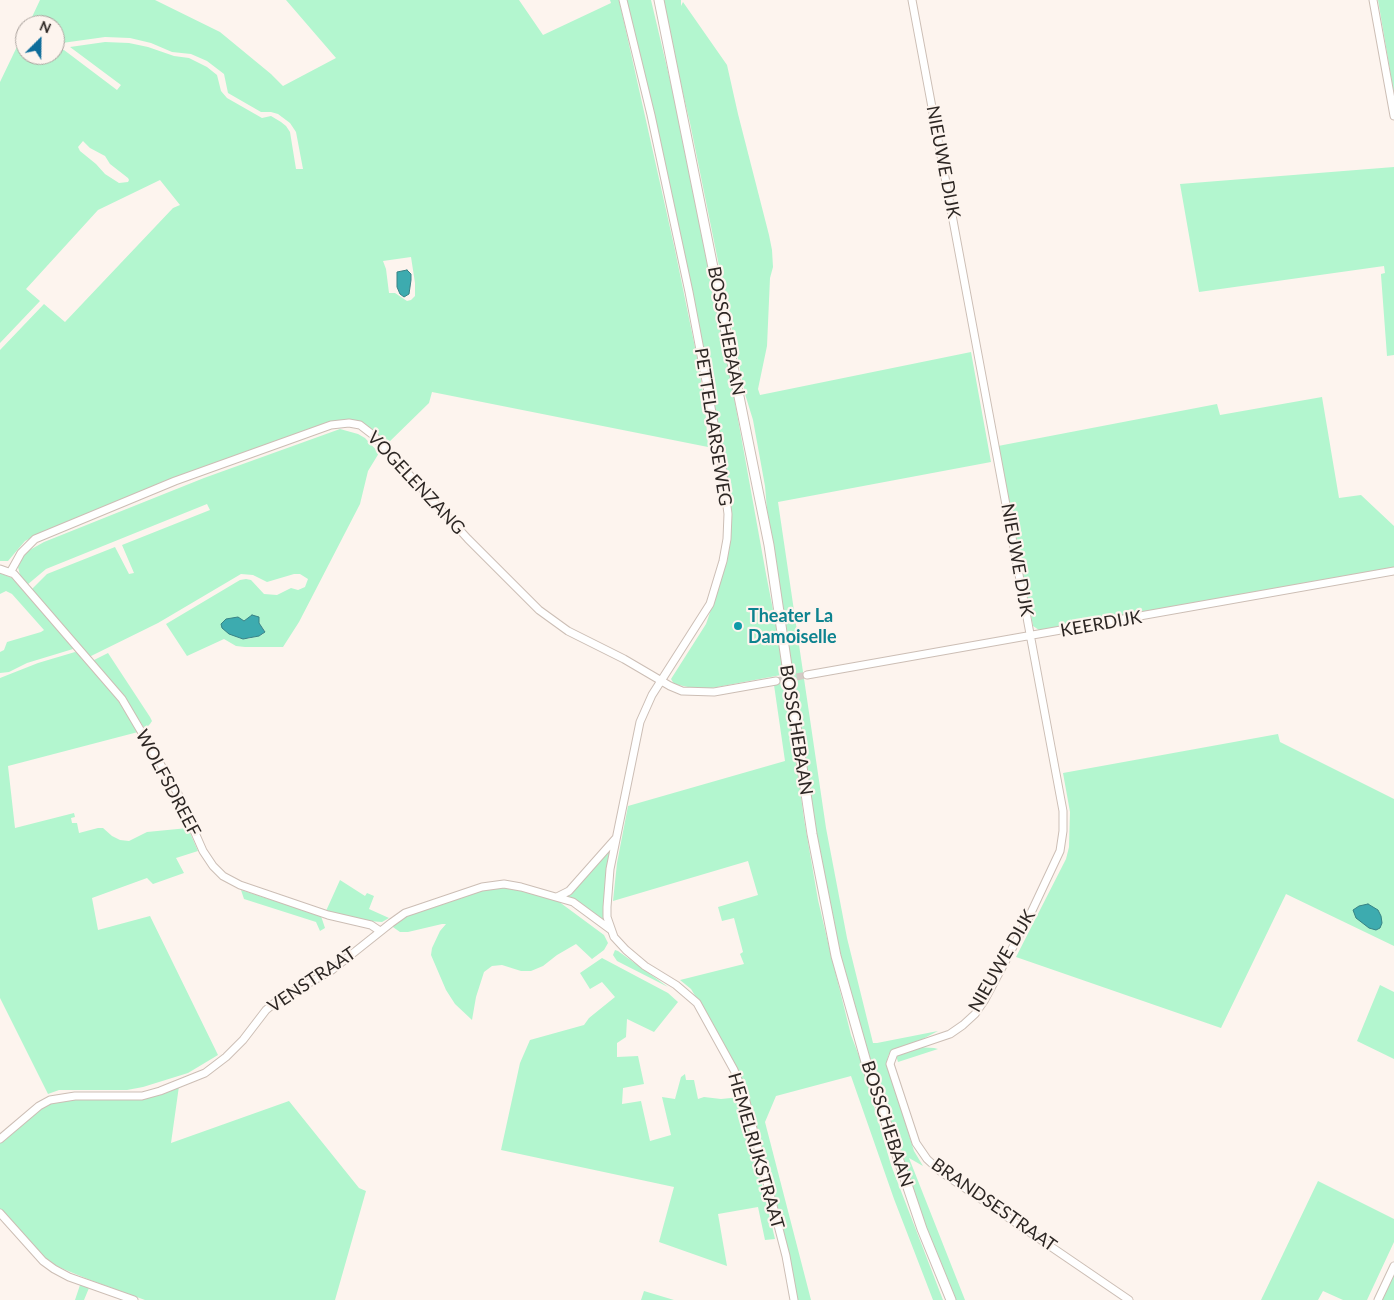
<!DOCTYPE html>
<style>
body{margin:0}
#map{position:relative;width:1394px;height:1300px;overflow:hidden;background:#fdf4ee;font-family:Lato,sans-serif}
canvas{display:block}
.north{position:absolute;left:15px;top:15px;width:50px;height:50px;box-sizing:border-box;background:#fdf4ee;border:1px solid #aaa29d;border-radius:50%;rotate:23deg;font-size:14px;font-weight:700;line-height:20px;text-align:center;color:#2d2724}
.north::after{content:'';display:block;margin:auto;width:18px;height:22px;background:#0d6c9a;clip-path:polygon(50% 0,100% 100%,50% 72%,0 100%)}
</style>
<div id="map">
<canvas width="1394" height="1300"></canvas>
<div class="north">N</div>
</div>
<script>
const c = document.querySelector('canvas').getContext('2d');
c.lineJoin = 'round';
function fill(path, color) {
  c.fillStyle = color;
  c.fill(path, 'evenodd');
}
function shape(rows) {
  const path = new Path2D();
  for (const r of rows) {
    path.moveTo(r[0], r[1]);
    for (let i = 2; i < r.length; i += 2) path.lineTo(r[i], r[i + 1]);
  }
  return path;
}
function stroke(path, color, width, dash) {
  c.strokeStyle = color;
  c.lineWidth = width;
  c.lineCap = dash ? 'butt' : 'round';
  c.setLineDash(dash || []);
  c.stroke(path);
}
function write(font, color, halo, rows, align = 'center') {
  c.font = font + ' Lato,sans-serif';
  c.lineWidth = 4.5;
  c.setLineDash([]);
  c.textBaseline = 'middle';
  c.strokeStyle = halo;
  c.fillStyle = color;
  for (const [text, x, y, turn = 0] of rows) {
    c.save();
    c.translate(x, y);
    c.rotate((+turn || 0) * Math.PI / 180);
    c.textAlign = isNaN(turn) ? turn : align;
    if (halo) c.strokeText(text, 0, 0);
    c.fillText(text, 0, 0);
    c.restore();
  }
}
fill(shape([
 [40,0,155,0,220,32,271,74,283,86,336,58,286,0,519,0,543,35,611,3,610,0,619,0,675,250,698,362,705,406,708,447,432,392,429,403,384,447,360,426,340,421,37,535,25,541,8,561,0,561,0,350,44,304,65,322,173,208,180,205,160,180,98,210,26,289,40,301,0,343,0,82,25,30,25,55,55,55,55,49,64,50,117,90,121,85,70,47,105,42,129,43,148,47,174,56,189,58,207,67,217,75,221,91,227,98,262,118,271,116,281,122,286,126,290,132,296,169,303,169,296,132,290,123,278,114,271,112,261,112,228,93,224,74,207,61,191,54,172,52,151,43,130,38,105,37,55,44,55,25,40,25,32,17],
 [83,141,90,148,105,156,110,164,128,178,129,180,128,182,119,183,105,174,96,164,80,151,78,147],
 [411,257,415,283,415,296,411,300,407,301,395,293,389,293,386,269,383,261],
 [627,0,651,0,687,152,715,292,766,574,783,661,804,819,818,900,830,951,851,1035,862,1064,891,1165,943,1300,933,1300,894,1199,851,1076,776,1096,765,1122,811,1300,796,1300,748,1100,749,1097,706,1014,691,989,680,980,744,964,740,954,743,952,734,918,722,921,718,907,758,895,748,861,613,901,617,863,628,806,785,761,774,685,782,683,781,675,712,688,697,689,674,684,671,679,706,624,721,581,726,559,729,513,672,199],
 [661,0,681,0,681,6,683,2,727,65,738,114,769,235,772,250,773,267,770,278,767,346,758,389,760,395,971,352,991,462,778,502,826,828,847,938,873,1043,877,1043,938,1031,911,1045,891,1051,888,1056,887,1064,914,1151,923,1166,909,1158,965,1300,953,1300,940,1271,855,1019,834,930,818,847,769,533,765,486,753,420,745,394,690,123],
 [1378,0,1394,0,1394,94],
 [1394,167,1394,355,1387,356,1381,275,1381,274,1385,273,1384,266,1199,292,1180,184],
 [1322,397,1339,498,1361,495,1394,526,1394,567,1072,625,1039,630,1033,626,998,446,1217,404,1220,415],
 [340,429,358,434,365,438,379,453,368,471,360,504,299,622,283,647,245,647,236,646,224,639,187,656,166,624,240,580,246,579,251,580,264,594,277,595,291,588,298,590,305,587,308,579,300,574,294,574,267,582,253,575,241,574,158,623,89,657,31,590,47,574,115,547,129,574,134,573,122,545,210,510,207,504,46,569,27,585,20,575,18,567,23,557,28,551,44,542,204,478],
 [253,615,265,631,262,635,248,639,238,638,229,618,233,619,236,617,244,621],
 [0,573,12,578,72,646,73,649,27,663,9,672,0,673,0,652,4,650,7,642,41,632,44,630,12,594,6,591,0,594],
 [75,652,78,653,115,696,140,734,138,732,8,766,15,828,74,813,75,817,71,818,72,823,77,823,79,833,98,828,103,828,112,836,120,840,129,841,147,832,188,828,198,851,176,858,184,873,153,884,147,878,92,898,98,930,150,916,218,1055,188,1073,143,1087,127,1090,59,1090,48,1094,0,998,0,678,38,663],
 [108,653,150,717,152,721,150,724,145,729,117,688,93,662,94,660],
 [1278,734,1280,742,1394,799,1394,946,1286,894,1221,1028,1016,957,1066,859,1069,847,1070,812,1063,773],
 [610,849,605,881,604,921,565,896],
 [340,880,365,896,367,893,374,896,369,909,389,918,382,922,355,920,326,911],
 [510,886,539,894,558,901,604,935,608,943,604,950,592,959,576,944,557,955,543,966,531,971,521,971,502,965,492,966,484,972,476,997,472,1020,455,1004,446,990,431,955,432,948,440,931,446,924,442,924,408,932,400,932,390,925,405,916,483,889],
 [241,890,321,916,325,928,320,931,316,922,244,899],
 [615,950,618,951,668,987,617,961,613,955],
 [602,958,668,993,678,1002,654,1032,627,1019,626,1037,617,1043,617,1057,638,1056,644,1084,623,1088,622,1104,641,1101,650,1141,671,1135,662,1097,675,1099,681,1077,685,1074,686,1080,694,1080,698,1099,704,1097,721,1099,741,1097,775,1239,765,1240,758,1207,718,1214,727,1266,659,1242,674,1187,501,1150,520,1063,530,1040,584,1025,589,1018,615,997,602,982,590,989,580,973],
 [1380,985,1394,992,1394,1059,1357,1041],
 [916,1047,934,1048,938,1049,898,1062,896,1055],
 [179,1086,171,1143,289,1101,359,1188,366,1191,335,1300,145,1300,90,1280,56,1266,44,1257,0,1211,0,1141,25,1119,51,1102,70,1098,128,1100,146,1098,165,1093],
 [1318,1181,1394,1219,1394,1242,1367,1300,1343,1300,1323,1291,1318,1300,1261,1300],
 [1391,1264,1394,1266,1394,1300,1374,1300],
 [80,1285,89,1288,84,1300,75,1300],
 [644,1291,674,1300,641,1300]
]), '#b3f6cf');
const water = shape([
 [407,270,411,274,411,280,409,294,404,297,400,294,397,287,397,272,407,270],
 [252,615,259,617,259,623,265,632,259,636,243,639,229,634,222,628,221,624,226,619,238,617,244,621,252,615],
 [1368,904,1378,910,1381,916,1382,923,1380,928,1376,930,1369,928,1356,918,1353,910,1359,906,1368,904]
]);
fill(water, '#3dabaf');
stroke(water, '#388385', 1);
stroke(shape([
 [776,681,807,675]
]), '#d3cbc6', 7, [7, 3.5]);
const minor = shape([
 [623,0,651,115,689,292,721,460,728,514,727,539,723,561,710,604,652,695,640,722,610,869,607,907,607,917,614,937,626,950,645,966,676,985,697,1003,734,1070,744,1094,786,1256,794,1300],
 [912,0,1063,811,1063,831,1060,851,1029,917,984,1001,975,1014,963,1025,950,1034,894,1053,890,1064,916,1143,927,1159,940,1171,1129,1300],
 [1373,0,1394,116],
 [0,569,14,574,122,699,178,794,203,851,213,866,223,876,240,885,328,915,371,925,380,931],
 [11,571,21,553,35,539,175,481,331,425,349,423,360,425,373,435,468,539,539,610,568,631,624,659,670,686,682,691,714,692,776,681],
 [807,675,1394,571],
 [557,897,569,891,616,838],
 [0,1139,39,1106,50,1100,75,1096,142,1096,160,1091,205,1073,226,1057,243,1040,266,1010,277,1001,332,970,391,923,405,913,414,910,482,887,504,884,521,887,573,902,611,930],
 [0,1213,43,1261,54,1269,69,1277,134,1300],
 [1378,1300,1394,1266]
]);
const major = shape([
 [659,0,769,545,812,834,836,956,868,1069,922,1229,951,1300]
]);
stroke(minor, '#ccbeb5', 9);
stroke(major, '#ccbeb5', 11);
stroke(minor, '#fff', 7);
stroke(major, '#fff', 9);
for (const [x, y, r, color] of [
 [738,626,5,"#0f9aa8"]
]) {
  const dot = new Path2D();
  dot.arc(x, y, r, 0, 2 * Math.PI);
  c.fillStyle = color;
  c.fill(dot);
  stroke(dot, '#fdf4ee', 2);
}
write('18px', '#2d2724', '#fdf4ee', [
 ["NIEUWE DIJK",943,162,79],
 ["BOSSCHEBAAN",726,331,79],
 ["PETTELAARSEWEG",713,427,81],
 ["VOGELENZANG",416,483,47],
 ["NIEUWE DIJK",1017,560,80],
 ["KEERDIJK",1101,624,-10],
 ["BOSSCHEBAAN",796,730,81],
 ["WOLFSDREEF",168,783,62],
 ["NIEUWE DIJK",1002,961,-60],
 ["VENSTRAAT",312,980,-34],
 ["BOSSCHEBAAN",887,1124,72],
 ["HEMELRIJKSTRAAT",756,1151,74],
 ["BRANDSESTRAAT",994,1205,35]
]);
write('bold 18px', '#0d838f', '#fdf4ee', [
 ["Theater La",748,616],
 ["Damoiselle",748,637]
], 'left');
</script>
